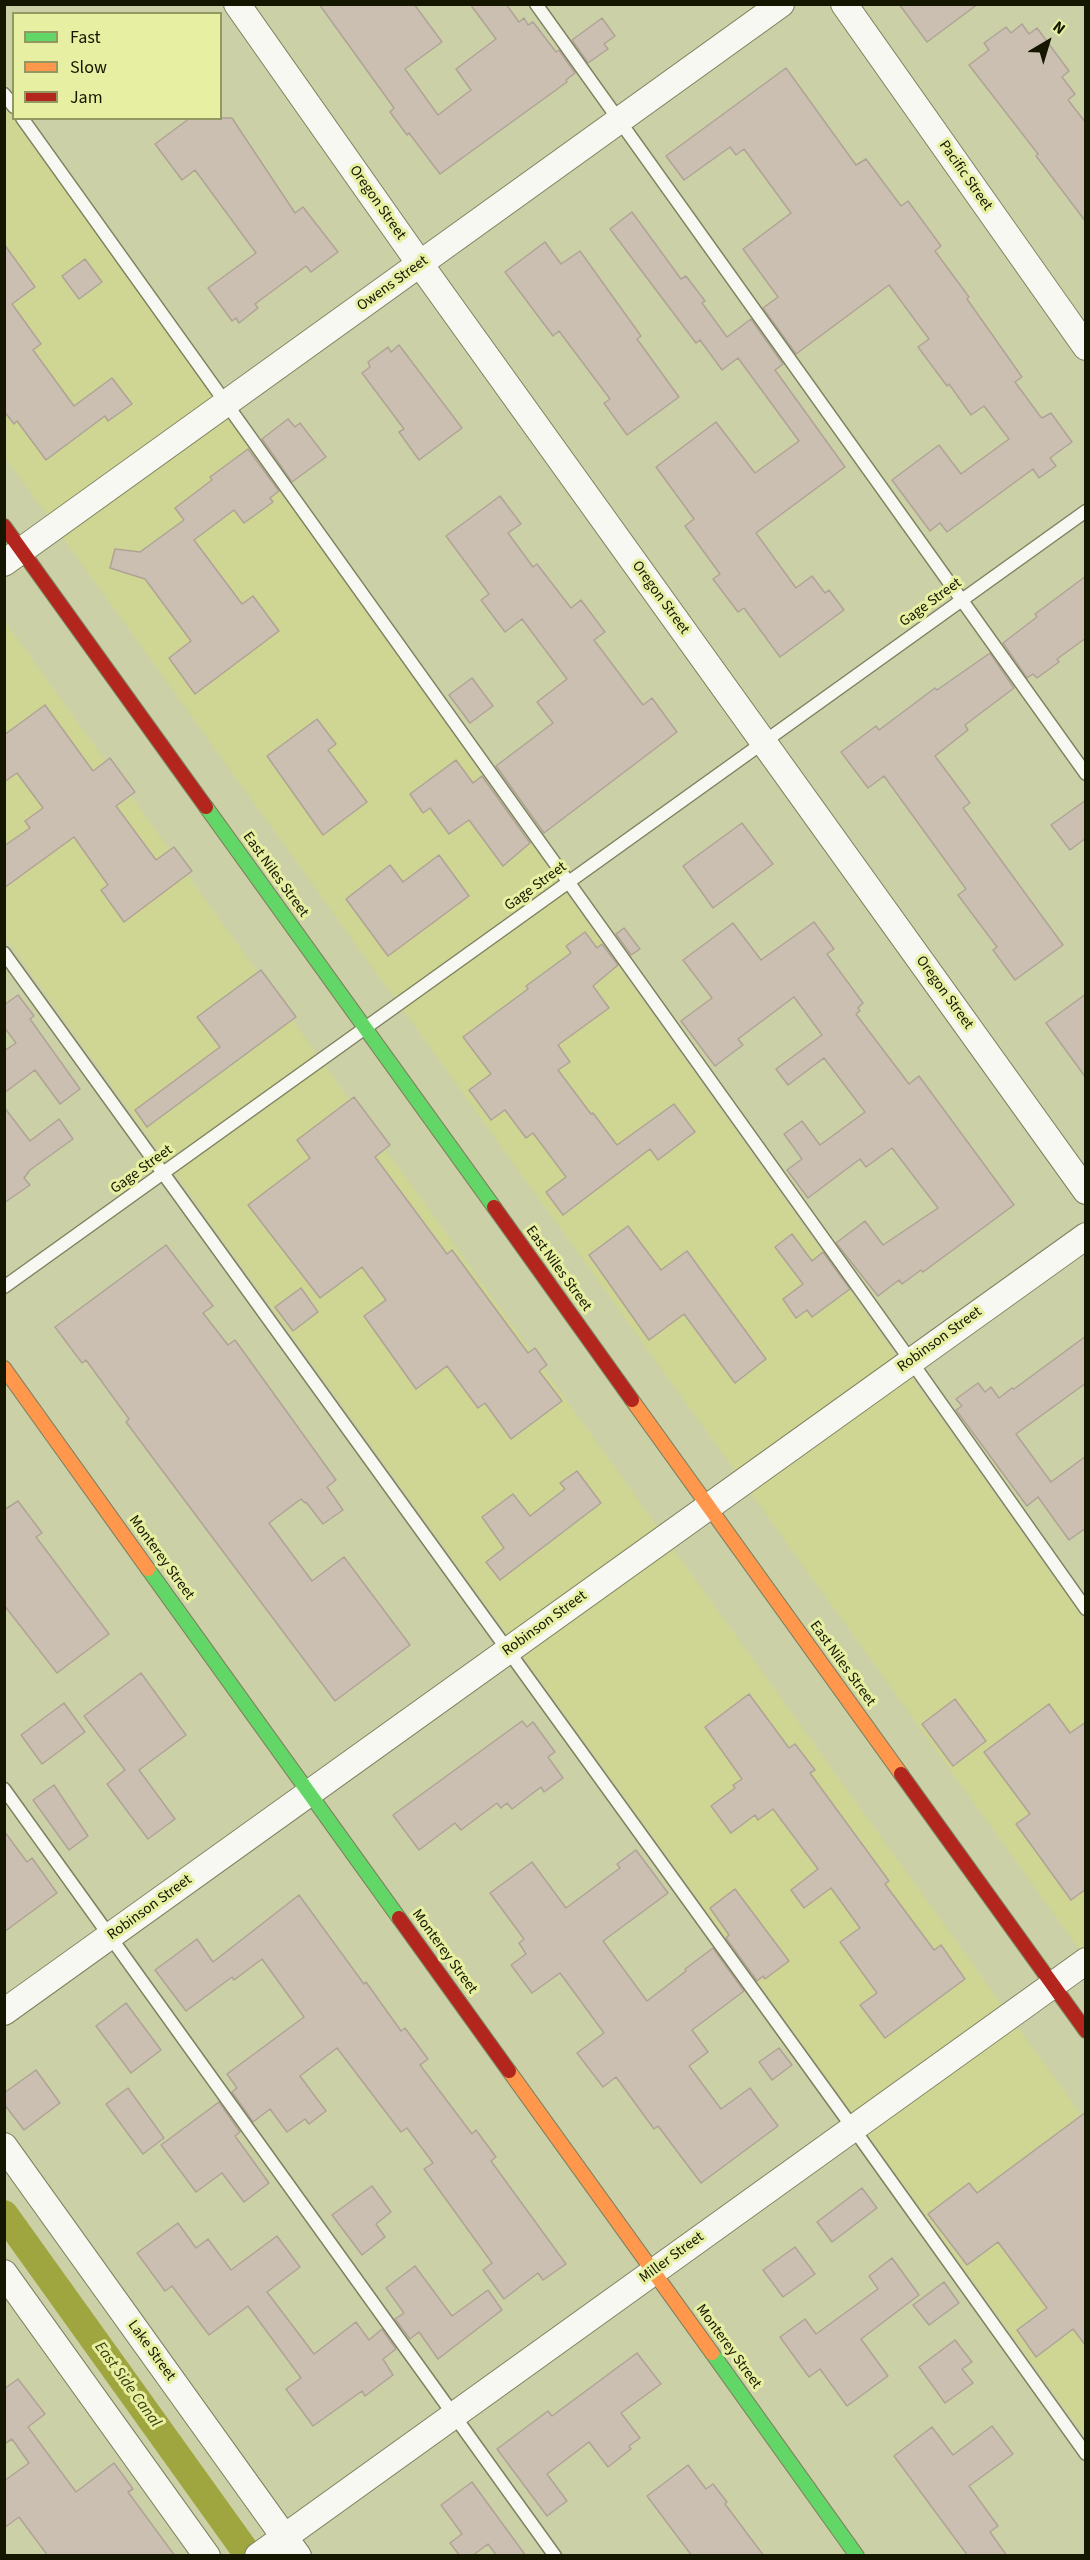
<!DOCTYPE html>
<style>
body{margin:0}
#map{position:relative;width:1090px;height:2560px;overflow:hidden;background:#ccd0a6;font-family:"Source Sans 3",sans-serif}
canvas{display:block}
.frame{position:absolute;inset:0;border:6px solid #151600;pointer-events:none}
.legend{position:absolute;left:12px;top:12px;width:210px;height:108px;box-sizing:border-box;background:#e7efa2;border:2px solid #939861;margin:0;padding:8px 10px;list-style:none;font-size:18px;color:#151600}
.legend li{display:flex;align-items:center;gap:12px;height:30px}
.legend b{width:30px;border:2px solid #939861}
.north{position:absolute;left:1018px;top:12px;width:60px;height:60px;-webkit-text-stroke:4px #e7efa2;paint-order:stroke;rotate:38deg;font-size:16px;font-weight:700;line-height:24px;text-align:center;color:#151600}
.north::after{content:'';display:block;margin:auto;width:21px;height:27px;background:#151600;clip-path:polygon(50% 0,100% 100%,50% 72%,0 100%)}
</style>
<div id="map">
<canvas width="1090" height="2560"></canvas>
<div class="frame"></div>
<ul class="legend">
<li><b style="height:8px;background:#63d668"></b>Fast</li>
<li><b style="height:8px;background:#ff974d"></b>Slow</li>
<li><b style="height:8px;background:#b3261e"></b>Jam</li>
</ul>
<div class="north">N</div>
</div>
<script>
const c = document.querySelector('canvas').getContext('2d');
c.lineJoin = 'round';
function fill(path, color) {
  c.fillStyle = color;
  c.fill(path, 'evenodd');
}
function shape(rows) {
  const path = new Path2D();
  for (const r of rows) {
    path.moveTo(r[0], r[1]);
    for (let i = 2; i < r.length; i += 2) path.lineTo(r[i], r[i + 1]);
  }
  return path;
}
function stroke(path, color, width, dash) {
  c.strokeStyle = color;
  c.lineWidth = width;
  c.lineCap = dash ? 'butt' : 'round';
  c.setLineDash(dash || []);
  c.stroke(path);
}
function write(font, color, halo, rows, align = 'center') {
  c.font = font + ' "Source Sans 3",sans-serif';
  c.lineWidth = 6;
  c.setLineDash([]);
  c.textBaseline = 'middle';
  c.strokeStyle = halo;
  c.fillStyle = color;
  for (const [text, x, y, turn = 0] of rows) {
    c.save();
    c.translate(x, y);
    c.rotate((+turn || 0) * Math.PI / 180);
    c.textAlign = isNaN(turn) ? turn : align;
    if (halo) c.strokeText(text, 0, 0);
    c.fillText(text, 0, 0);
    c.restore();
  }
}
fill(shape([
 [4,104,1085,1621,1085,1957,5,457],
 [4,620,1085,2120,1085,2436,5,937]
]), '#cfd593');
stroke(shape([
 [4,2214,249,2556]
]), '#9fa53f', 28);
const building = shape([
 [319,4,414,4,442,42,405,69,438,115,471,90,456,69,496,39,470,4,506,4,519,22,524,18,528,25,533,22,556,52,559,50,575,73,566,80,567,82,440,174,409,133,407,135,390,112,394,108,319,4],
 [899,4,978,4,927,42,899,4],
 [602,18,615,36,604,44,608,49,588,63,572,40,602,18],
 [1022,24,1029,34,1037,28,1069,71,1062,77,1075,94,1068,100,1086,123,1086,222,1036,156,1038,154,969,65,989,50,984,43,1006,27,1011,33,1022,24],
 [786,68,856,165,866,159,901,206,908,201,941,246,935,251,969,297,967,299,1022,377,1015,382,1040,416,1042,418,1051,413,1072,442,1050,458,1056,466,1039,478,1033,469,947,532,940,523,930,531,892,480,939,445,961,474,1009,439,984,406,971,415,949,384,947,386,918,347,929,339,889,285,796,354,763,308,778,297,743,249,791,213,744,149,736,155,730,147,684,180,666,156,786,68],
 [190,118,232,118,295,213,303,207,338,252,311,272,306,266,255,304,258,308,239,323,236,318,232,321,208,288,256,253,195,170,182,180,155,144,190,118],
 [632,212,681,279,686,276,705,301,702,303,727,337,751,319,783,364,775,370,845,467,756,533,796,588,812,576,825,593,829,590,844,610,780,657,744,608,738,612,713,579,720,574,685,526,694,519,656,467,716,422,755,473,799,441,738,358,722,370,700,340,696,343,610,229,632,212],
 [545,242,561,264,580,251,641,336,637,339,679,397,627,435,604,403,610,399,559,331,553,336,505,272,545,242],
 [4,244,35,287,12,304,41,344,33,350,74,406,112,378,132,404,108,421,105,416,46,460,17,421,14,424,4,411,4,244],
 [85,259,102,282,79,299,62,276,85,259],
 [399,345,462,428,419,460,399,432,404,429,362,373,370,367,368,362,388,347,391,352,399,345],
 [288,419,295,427,300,423,326,457,292,482,262,439,288,419],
 [248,449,279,491,270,498,273,502,244,523,234,510,194,540,242,604,253,596,279,631,195,694,169,658,191,641,145,579,110,568,115,549,140,552,184,520,175,508,212,480,210,477,248,449],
 [500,496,521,524,508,533,533,567,537,564,571,608,581,600,605,632,594,640,643,705,652,698,677,732,544,833,496,766,553,723,537,702,567,679,522,619,505,632,481,600,489,594,446,536,500,496],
 [1086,576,1086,638,1057,659,1059,662,1037,678,1033,674,1027,678,1003,643,1037,617,1035,614,1086,576],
 [990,653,1014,688,965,725,968,730,935,756,970,803,963,808,1063,945,1015,980,993,950,997,947,958,895,966,889,884,776,868,788,841,752,876,726,879,730,935,688,937,690,990,653],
 [472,678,493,706,470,723,449,695,472,678],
 [45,705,93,771,110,758,135,792,116,806,156,860,174,847,192,871,124,922,101,890,108,885,74,837,4,888,4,846,30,828,25,821,43,808,17,773,4,782,4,735,45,705],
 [317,719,336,744,328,750,367,802,323,835,267,756,317,719],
 [456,760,473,783,482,776,530,843,503,866,469,820,449,834,430,808,423,813,410,794,456,760],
 [1086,800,1086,838,1070,850,1051,825,1086,800],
 [742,823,773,864,713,908,683,866,742,823],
 [439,855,469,896,388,956,346,899,390,865,403,882,439,855],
 [814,922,834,949,827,954,863,1003,858,1008,860,1011,856,1014,909,1084,919,1076,1014,1205,923,1272,921,1270,902,1284,899,1280,878,1296,836,1243,865,1221,883,1245,938,1208,892,1148,866,1167,860,1159,808,1198,787,1170,802,1159,784,1134,802,1121,820,1145,865,1112,824,1058,788,1085,776,1069,822,1035,794,997,738,1039,743,1045,715,1066,681,1021,712,998,683,960,733,923,761,960,814,922],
 [624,928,640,949,631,955,616,934,624,928],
 [585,932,597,948,602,944,618,965,593,986,609,1008,558,1045,570,1062,558,1070,591,1114,593,1113,617,1145,674,1104,695,1132,658,1160,650,1149,563,1215,546,1192,566,1177,533,1133,526,1138,505,1110,491,1120,469,1090,491,1074,463,1037,528,989,526,986,571,953,566,946,585,932],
 [261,970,296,1017,147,1127,135,1110,220,1047,197,1017,261,970],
 [1086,994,1086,1078,1046,1023,1086,994],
 [18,995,34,1016,30,1019,80,1089,60,1104,35,1070,4,1093,4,1051,16,1043,4,1027,4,1005,18,995],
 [354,1097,390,1145,375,1157,447,1254,452,1250,528,1353,535,1348,547,1365,539,1371,562,1401,511,1439,485,1403,478,1408,447,1366,416,1389,364,1316,386,1300,362,1267,320,1298,248,1205,310,1158,297,1140,354,1097],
 [4,1107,30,1141,59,1119,73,1139,30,1170,24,1178,30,1185,4,1203,4,1107],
 [628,1226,661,1270,687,1251,766,1359,735,1383,684,1314,649,1340,589,1255,628,1226],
 [792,1234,812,1261,823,1252,850,1289,812,1317,807,1310,796,1318,783,1299,803,1284,775,1247,792,1234],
 [166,1245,213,1306,203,1313,228,1345,235,1340,336,1480,327,1487,343,1510,323,1524,306,1502,305,1503,301,1499,269,1523,312,1581,344,1557,410,1645,335,1701,126,1422,129,1419,86,1360,82,1363,55,1327,166,1245],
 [301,1288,318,1312,293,1331,275,1307,301,1288],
 [1086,1336,1086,1383,1016,1434,1051,1482,1086,1456,1086,1528,1069,1540,1038,1497,1027,1506,956,1410,962,1406,956,1399,978,1383,985,1392,991,1387,999,1398,1012,1388,1014,1389,1086,1336],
 [577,1471,601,1503,500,1580,486,1562,504,1548,482,1517,513,1494,530,1516,565,1489,560,1483,577,1471],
 [18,1501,42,1533,36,1537,109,1634,57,1673,4,1605,4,1510,18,1501],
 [141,1673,186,1735,139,1770,175,1819,148,1839,107,1784,125,1770,84,1716,141,1673],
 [749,1694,789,1748,795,1744,815,1770,810,1773,889,1881,885,1884,934,1950,941,1945,965,1979,885,2038,860,2005,877,1993,840,1942,860,1928,831,1888,804,1908,791,1890,818,1869,773,1809,758,1820,755,1815,731,1833,711,1806,735,1788,733,1785,742,1779,705,1727,749,1694],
 [955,1699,986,1741,953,1766,922,1724,955,1699],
 [64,1703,85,1732,42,1764,21,1735,64,1703],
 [1049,1704,1070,1733,1086,1722,1086,1889,1071,1900,1016,1824,1030,1814,984,1752,1049,1704],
 [522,1721,527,1727,533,1722,555,1752,548,1757,563,1778,544,1792,541,1787,512,1809,507,1803,501,1808,497,1803,461,1830,455,1823,419,1850,393,1815,522,1721],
 [54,1785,88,1836,69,1850,33,1800,54,1785],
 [4,1831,27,1862,32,1858,57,1893,4,1932,4,1831],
 [636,1850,668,1893,603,1941,647,2001,686,1971,685,1969,713,1948,744,1991,692,2030,708,2052,689,2066,721,2109,750,2088,778,2126,701,2183,658,2126,654,2129,616,2077,603,2087,577,2053,604,2033,560,1973,532,1993,511,1965,526,1954,519,1943,524,1939,490,1893,532,1862,566,1908,620,1868,617,1864,636,1850],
 [735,1889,789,1961,765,1979,763,1976,757,1981,726,1938,729,1935,710,1908,735,1889],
 [299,1895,364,1984,366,1982,401,2031,405,2028,428,2059,420,2065,472,2134,476,2130,496,2157,491,2161,566,2264,543,2280,538,2273,504,2299,483,2270,492,2263,424,2169,433,2163,407,2128,401,2132,337,2048,300,2076,326,2111,309,2124,305,2119,287,2132,270,2109,253,2122,232,2092,237,2088,227,2074,304,2017,262,1959,234,1980,232,1977,186,2011,155,1970,197,1939,213,1962,299,1895],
 [126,2003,161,2050,131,2073,96,2026,126,2003],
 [779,2048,792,2065,772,2080,759,2062,779,2048],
 [36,2070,60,2103,24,2130,4,2104,4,2093,36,2070],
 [128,2088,164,2138,143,2154,106,2104,128,2088],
 [219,2102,240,2132,235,2136,269,2183,244,2202,222,2173,196,2192,161,2145,219,2102],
 [1086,2112,1086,2346,1073,2329,1036,2357,1017,2330,1047,2308,998,2242,967,2265,928,2214,969,2183,977,2193,1086,2112],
 [372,2186,391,2212,376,2224,385,2237,362,2255,332,2215,372,2186],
 [862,2188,877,2208,832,2242,817,2222,862,2188],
 [178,2223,196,2248,208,2239,231,2270,277,2236,300,2267,267,2292,314,2354,356,2322,369,2340,382,2329,396,2349,383,2359,393,2375,365,2396,362,2391,313,2426,286,2389,301,2378,248,2306,209,2335,172,2286,165,2291,137,2253,178,2223],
 [795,2247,815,2274,783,2297,763,2270,795,2247],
 [892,2258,919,2295,861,2339,888,2376,847,2406,820,2369,809,2377,780,2337,805,2319,816,2334,878,2289,869,2276,892,2258],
 [415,2266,452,2316,488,2290,502,2310,438,2359,419,2332,410,2339,395,2319,404,2313,386,2288,415,2266],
 [944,2282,959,2303,929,2325,913,2305,944,2282],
 [955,2340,972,2362,962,2369,973,2383,945,2403,919,2367,955,2340],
 [637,2353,661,2384,621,2413,640,2438,629,2446,631,2449,608,2467,589,2442,547,2474,567,2501,547,2516,497,2449,548,2411,552,2416,637,2353],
 [18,2379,45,2414,28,2427,76,2492,114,2463,133,2489,128,2492,175,2556,48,2556,19,2517,4,2528,4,2481,29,2463,12,2439,4,2444,4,2389,18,2379],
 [992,2426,1013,2454,969,2486,998,2526,990,2532,1007,2556,968,2556,894,2456,932,2427,953,2455,992,2426],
 [688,2465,706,2489,713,2484,727,2502,725,2504,764,2556,692,2556,647,2496,688,2465],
 [472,2482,526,2556,497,2556,488,2544,472,2556,460,2556,450,2543,462,2534,441,2505,472,2482]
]);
fill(building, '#cbbfb2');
stroke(building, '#afa396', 1.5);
const lane = shape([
 [536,4,1086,774],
 [4,94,14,107],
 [22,118,911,1361,1086,1609],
 [4,953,853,2128,1086,2454],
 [4,1287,1086,511],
 [4,1789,555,2556]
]);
const street = shape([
 [237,4,420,264,1086,1191],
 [844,4,1086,347],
 [4,563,781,4],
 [4,2012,1086,1236],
 [4,2146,298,2556],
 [4,2273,207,2556],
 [258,2556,1086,1961]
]);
const fast = shape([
 [206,807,494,1207],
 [148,1569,399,1918],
 [712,2353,857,2556]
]);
const slow = shape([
 [4,1368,148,1569],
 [632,1400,901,1774],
 [509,2071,712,2353]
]);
const jam = shape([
 [4,526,206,807],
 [494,1207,632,1400],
 [901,1774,1086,2031],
 [399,1918,509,2071]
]);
stroke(lane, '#7e815e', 15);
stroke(street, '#7e815e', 28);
stroke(fast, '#7e815e', 16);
stroke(slow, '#7e815e', 16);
stroke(jam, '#7e815e', 16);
stroke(lane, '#f7f8f2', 12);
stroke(street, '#f7f8f2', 26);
stroke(fast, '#63d668', 14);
stroke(slow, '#ff974d', 14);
stroke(jam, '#b3261e', 14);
write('15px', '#151600', '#e7efa2', [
 ["Pacific Street",965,176,55],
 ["Oregon Street",377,203,55],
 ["Owens Street",393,284,-36],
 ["Oregon Street",660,598,54],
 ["Gage Street",931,603,-36],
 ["East Niles Street",275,875,54],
 ["Gage Street",536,887,-36],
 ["Oregon Street",944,993,54],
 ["Gage Street",142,1170,-36],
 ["East Niles Street",558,1269,54],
 ["Robinson Street",940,1340,-36],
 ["Monterey Street",161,1558,54],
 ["Robinson Street",545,1624,-36],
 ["East Niles Street",842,1664,54],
 ["Robinson Street",150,1908,-36],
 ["Monterey Street",444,1952,54],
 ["Miller Street",672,2258,-36],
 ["Monterey Street",728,2347,54],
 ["Lake Street",151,2351,54]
]);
write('italic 16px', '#393c0d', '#e7efa2', [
 ["East Side Canal",127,2385,54]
]);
</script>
